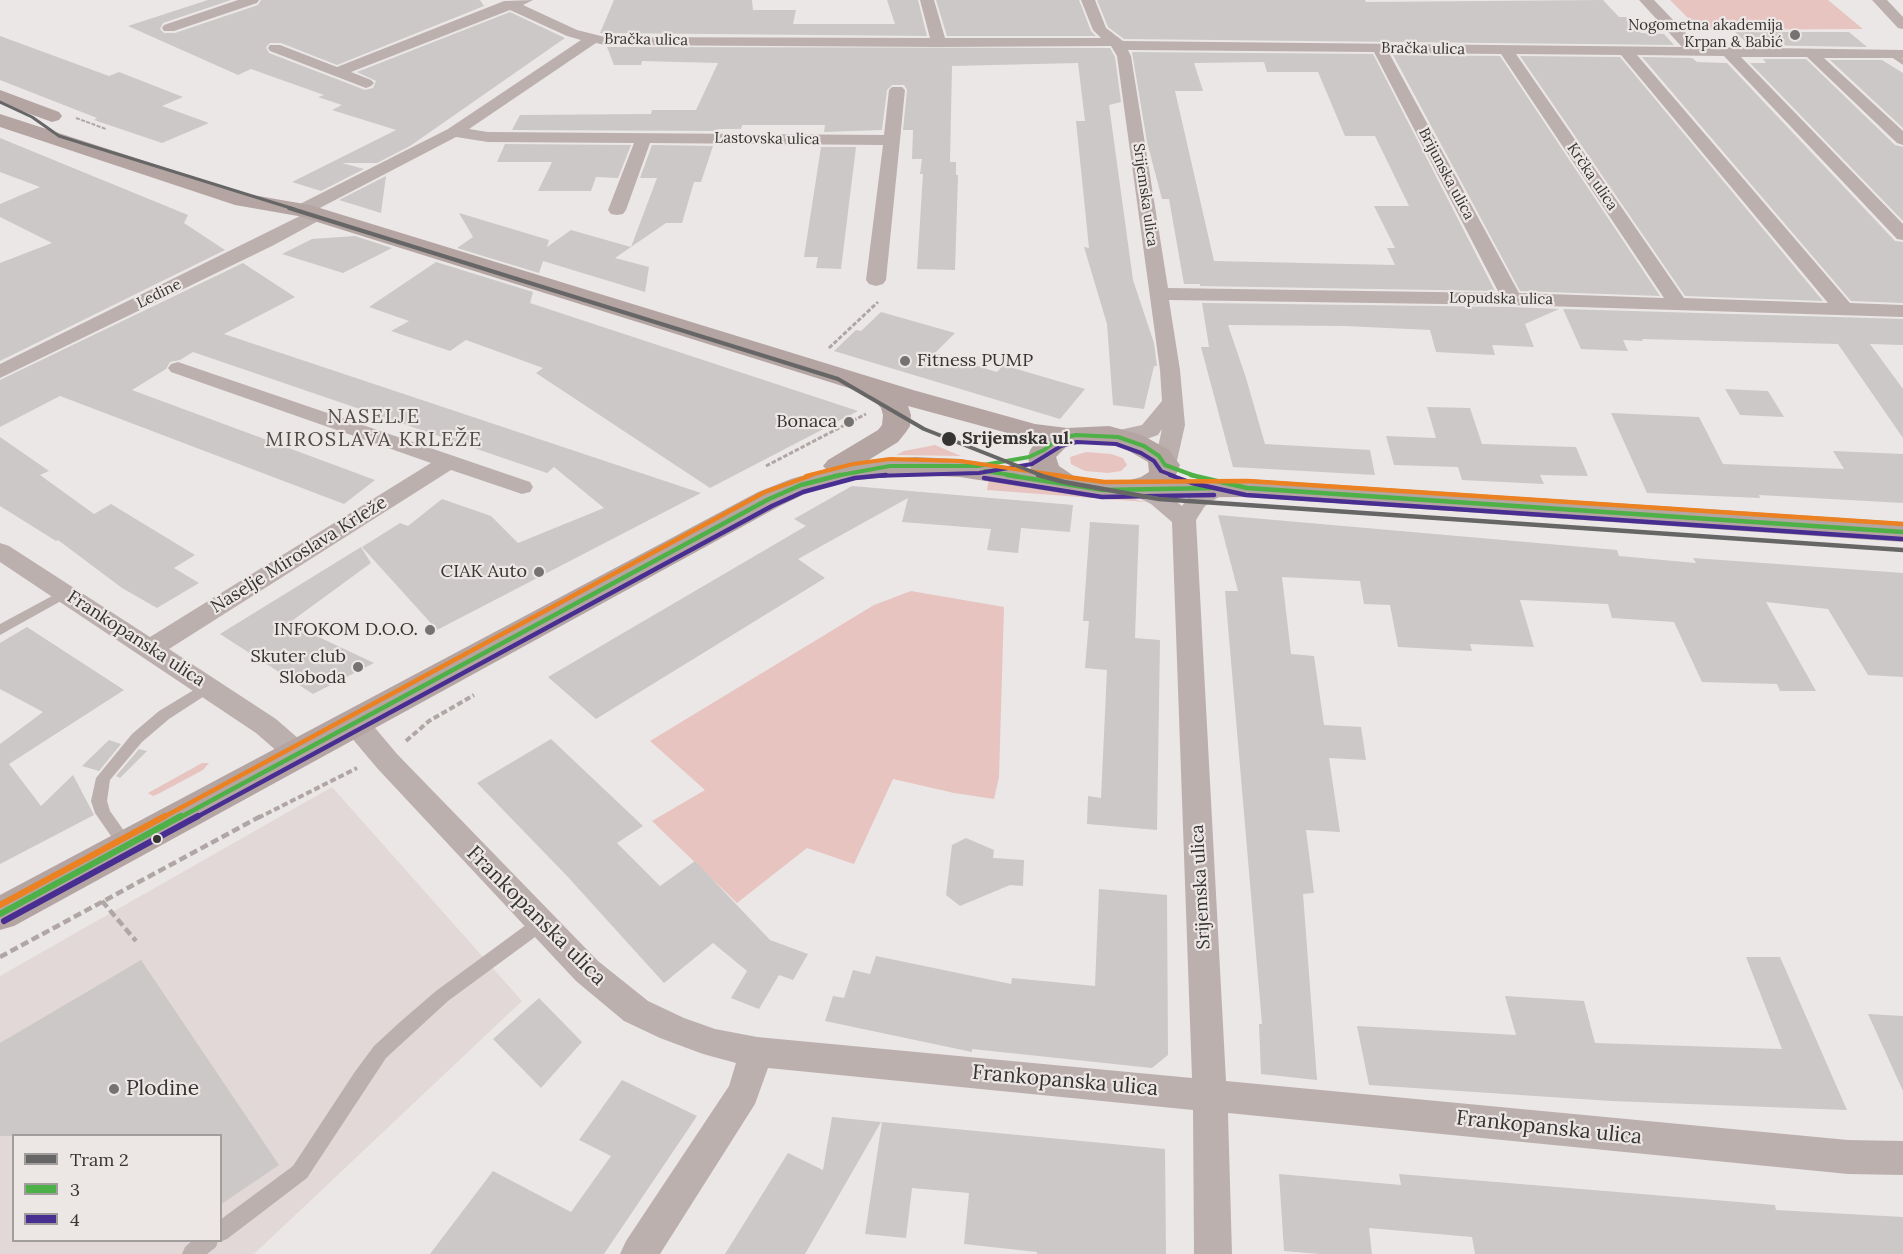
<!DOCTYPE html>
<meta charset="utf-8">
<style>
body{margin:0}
#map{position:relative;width:1903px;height:1254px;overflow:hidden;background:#ebe7e6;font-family:Lora,serif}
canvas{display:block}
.legend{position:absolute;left:12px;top:1134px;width:210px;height:108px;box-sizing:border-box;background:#ece6e5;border:2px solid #a39e9e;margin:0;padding:8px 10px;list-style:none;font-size:18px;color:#363333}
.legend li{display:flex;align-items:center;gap:12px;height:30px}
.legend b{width:30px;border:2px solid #a39e9e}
</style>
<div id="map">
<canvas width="1903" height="1254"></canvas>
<ul class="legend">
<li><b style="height:8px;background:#666"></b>Tram 2</li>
<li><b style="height:8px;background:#4db147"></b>3</li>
<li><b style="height:8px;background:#492e92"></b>4</li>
</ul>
</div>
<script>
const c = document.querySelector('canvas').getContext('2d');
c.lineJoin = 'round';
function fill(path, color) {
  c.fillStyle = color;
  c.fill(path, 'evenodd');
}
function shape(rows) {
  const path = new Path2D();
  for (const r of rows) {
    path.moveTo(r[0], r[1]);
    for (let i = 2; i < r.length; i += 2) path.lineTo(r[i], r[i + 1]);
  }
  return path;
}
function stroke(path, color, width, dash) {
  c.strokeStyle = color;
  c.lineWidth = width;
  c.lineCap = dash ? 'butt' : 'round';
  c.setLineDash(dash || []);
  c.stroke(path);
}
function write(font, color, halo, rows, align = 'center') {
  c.font = font + ' Lora,serif';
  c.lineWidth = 4.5;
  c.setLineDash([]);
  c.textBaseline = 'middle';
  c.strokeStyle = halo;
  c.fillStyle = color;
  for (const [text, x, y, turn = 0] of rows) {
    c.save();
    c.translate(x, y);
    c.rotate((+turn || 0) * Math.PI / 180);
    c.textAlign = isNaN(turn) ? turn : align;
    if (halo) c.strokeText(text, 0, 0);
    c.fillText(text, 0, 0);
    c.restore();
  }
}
fill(shape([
 [332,787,522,1001,254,1254,0,1254,0,976],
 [14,1136,220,1136,220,1240,14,1240]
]), '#e2d8d7');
fill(shape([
 [1670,0,1828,0,1863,29,1700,30],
 [935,445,961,456,896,455,904,451],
 [1086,452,1111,454,1123,458,1127,465,1121,471,1108,473,1085,471,1071,464,1070,457],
 [989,478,1087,495,1130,498,1146,502,987,490],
 [911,591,1004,607,999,777,994,799,954,793,893,779,854,864,807,848,737,903,652,821,705,790,650,741,874,605],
 [202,763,209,763,203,770,158,794,153,796,148,793]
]), '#e7c4c0');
fill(shape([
 [208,0,231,0,163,23,160,29,164,33,175,33,258,5,261,0,480,0,484,6,337,65,281,43,270,43,266,47,269,53,365,90,373,88,376,81,357,72,510,12,565,38,410,146,377,163,342,163,364,169,321,191,292,182,396,130,332,110,342,105,318,97,324,95,251,69,238,75,128,26],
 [614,0,752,0,753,10,796,10,793,24,895,24,887,0,918,0,927,36,600,33],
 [936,0,1079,0,1091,31,1096,36,947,36],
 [1097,0,1365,0,1366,2,1603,0,1619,17,1626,17,1641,33,1664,34,1674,45,1124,39,1108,27],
 [1735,32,1849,32,1867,47,1749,45],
 [0,36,109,76,119,72,183,97,162,106,209,123,162,143,94,120,97,118,0,80],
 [607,47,1110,48,1115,57,1121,102,1109,105,1133,280,1154,343,1157,366,1154,366,1144,409,1113,405,1107,324,1084,247,1089,248,1076,121,1085,121,1078,63,952,66,950,162,956,162,956,175,958,175,955,270,917,269,923,174,920,174,922,159,912,159,913,130,903,130,907,90,904,85,892,85,887,90,882,130,824,132,825,125,742,125,741,129,718,129,717,131,512,130,520,115,651,114,652,110,696,110,718,63,642,61,641,65,614,65],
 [1132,52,1373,54,1495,291,1200,286,1200,284,1184,284,1169,199,1162,199,1147,142],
 [1264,62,1267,72,1318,72,1345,136,1375,136,1409,206,1374,206,1395,248,1387,248,1395,265,1214,261,1175,91,1203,91,1194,63],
 [1393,55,1500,56,1660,296,1520,291],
 [1520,56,1620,57,1823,301,1685,296],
 [1642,57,1692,58,1697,62,1727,63,1895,241,1903,242,1903,303,1851,301],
 [1763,59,1806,59,1895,145,1903,147,1903,221,1750,63,1766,63],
 [1830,60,1882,60,1903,73,1903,128],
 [0,138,188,215,184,223,225,250,0,361,0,263,52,243,0,217,0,204,40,187,0,172],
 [505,144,631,145,618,178,596,177,591,191,538,191,552,162,497,162],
 [652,145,713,146,701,182,694,182,682,223,666,223,631,247,657,178,640,178],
 [821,147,856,147,841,269,816,268,818,257,804,257],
 [386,176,381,213,339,200],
 [459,213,549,240,547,247,571,230,631,247,615,258,649,267,645,292,543,261,539,273,457,248,473,237],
 [355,236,392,248,343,273,282,254,312,239],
 [436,262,533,292,530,303,858,411,710,488,536,373,543,368,466,340,450,351,391,331,409,321,369,307],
 [243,263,295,297,224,334,701,493,437,630,362,547,400,523,408,526,442,499,491,516,518,543,604,508,554,467,547,473,193,352,180,360,170,362,166,369,132,390,375,480,344,504,60,396,0,427,0,380],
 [1202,303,1512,307,1559,309,1525,324,1534,347,1492,345,1495,355,1436,352,1430,330,1345,326,1228,325,1246,378,1265,444,1370,450,1375,475,1233,467,1201,347,1209,347],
 [1563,309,1903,319,1903,345,1870,344,1903,389,1903,438,1838,344,1642,339,1643,341,1623,340,1628,351,1581,349],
 [881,312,955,333,935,353,997,372,1003,365,1085,389,1060,419,834,351,856,330,861,331],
 [1725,389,1768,391,1784,417,1740,415],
 [1427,407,1470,408,1482,444,1576,447,1588,476,1540,475,1544,484,1462,480,1458,467,1394,465,1386,436,1436,438],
 [1611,413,1699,417,1723,464,1844,469,1833,451,1903,454,1903,503,1759,495,1760,498,1647,493],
 [0,437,49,471,40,475,94,514,111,504,195,555,174,568,199,583,157,608,122,588,58,540,56,541,0,506],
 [852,486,1073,505,1070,532,1021,528,1018,553,987,550,991,529,902,522,908,498,798,559,825,578,596,719,548,677,806,526,794,519],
 [1218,515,1617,550,1619,556,1696,563,1693,558,1903,573,1903,677,1868,675,1828,609,1766,602,1816,691,1780,691,1777,684,1702,682,1674,622,1612,618,1608,604,1520,600,1534,647,1470,644,1472,651,1398,647,1390,605,1364,604,1360,581,1282,577,1291,654,1314,656,1324,725,1361,727,1366,760,1329,758,1340,832,1306,830,1314,893,1303,894,1317,1080,1261,1074,1259,1024,1262,1024,1225,591,1238,591],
 [1090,522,1139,525,1135,638,1160,640,1157,830,1087,824,1088,796,1101,798,1107,670,1085,668,1089,621,1083,621],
 [361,547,371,563,289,623,374,663,313,694,220,634],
 [27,627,124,690,9,764,41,806,73,775,94,815,0,864,0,744,43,712,0,689,0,643],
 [551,739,643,826,617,843,660,886,695,861,770,940,808,954,793,980,779,975,759,1009,731,998,747,971,713,943,664,983,567,876,477,783],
 [109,740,121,744,99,771,82,766],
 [139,749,147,751,120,778,116,776],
 [966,838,994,850,993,858,1024,860,1023,886,1010,885,960,906,946,895,952,845],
 [1099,889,1167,895,1168,1055,1152,1068,972,1049,972,1052,825,1021,833,996,844,998,853,970,870,974,876,956,1011,984,1012,978,1095,986],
 [1746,957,1780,957,1847,1110,1611,1101,1369,1085,1357,1026,1516,1035,1505,996,1584,1001,1595,1043,1782,1049],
 [141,960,279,1165,220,1205,220,1136,0,1136,0,1043],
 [539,998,582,1042,541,1088,493,1039],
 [1868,1014,1903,1016,1903,1091],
 [622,1080,697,1116,604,1254,430,1254,493,1171,571,1212,611,1156,579,1140],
 [832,1117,881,1122,805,1254,725,1254,788,1153,823,1170],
 [882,1122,1165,1149,1166,1254,1037,1254,1037,1252,964,1244,969,1193,912,1188,906,1238,865,1234],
 [1279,1174,1401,1185,1399,1174,1775,1205,1776,1210,1903,1217,1903,1254,1475,1254,1472,1237,1369,1228,1372,1254,1320,1254,1284,1251]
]), '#cbc8c7');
stroke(shape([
 [76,118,106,129]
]), '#afa6a5', 2, [4, 1.5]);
stroke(shape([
 [829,348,878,302],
 [766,466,866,414]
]), '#afa6a5', 3, [4.5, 2]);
stroke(shape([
 [406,741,429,721,474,695],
 [258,818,357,768]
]), '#afa6a5', 4, [6, 3]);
stroke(shape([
 [102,901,136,941],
 [0,957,261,816]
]), '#afa6a5', 4.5, [8, 4]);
fill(shape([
 [1890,52,1896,52,1903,59,1903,65,1890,56,1890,52],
 [65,589,72,593,70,596,0,635,0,624,65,589],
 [207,682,212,683,214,687,212,691,169,719,142,742,110,780,107,801,110,811,134,845,132,849,126,851,120,849,95,813,91,801,96,778,132,734,159,711,207,682],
 [540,917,546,919,548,924,546,929,448,1001,386,1058,307,1178,227,1239,220,1242,218,1241,216,1247,207,1254,182,1254,185,1247,193,1240,220,1240,220,1220,293,1166,354,1073,374,1046,400,1022,436,991,534,919,540,917]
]), '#bcb0af');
fill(shape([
 [238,0,259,0,257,3,174,31,164,31,162,28,164,25,238,0],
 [533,0,523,5,577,30,605,37,930,38,920,0,934,0,945,38,1101,38,1093,30,1081,0,1095,0,1106,28,1123,41,1682,47,1639,0,1654,0,1699,47,1903,50,1903,58,1824,58,1903,131,1903,145,1897,143,1807,57,1741,57,1903,224,1903,240,1897,239,1724,56,1637,55,1850,303,1903,305,1903,317,1512,305,1169,300,1180,370,1185,425,1176,465,1173,470,1165,472,1157,470,1154,465,1162,429,1158,435,1138,442,1118,444,1110,442,1107,437,1110,432,1142,425,1162,401,1160,370,1117,56,1111,46,939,47,605,45,596,43,469,129,488,132,884,135,889,90,892,87,902,87,905,90,886,280,883,284,876,286,869,284,866,280,883,145,650,143,626,210,623,214,617,215,611,214,608,210,634,143,488,142,456,137,316,210,322,211,325,215,322,219,272,246,0,378,0,364,302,215,296,214,293,210,296,206,448,129,581,40,567,36,510,10,351,72,371,80,374,83,371,86,366,88,270,51,268,48,270,45,280,45,337,67,504,1,533,0],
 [1128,50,1374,52,1499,293,1168,288,1131,56,1128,50],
 [1389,53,1501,54,1664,298,1519,293,1389,53],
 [1516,54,1621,55,1828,303,1684,298,1516,54],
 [1872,0,1887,0,1903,17,1903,29,1898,28,1872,0],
 [178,362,530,482,533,487,530,492,522,494,451,470,169,649,276,719,307,746,311,753,307,760,297,763,287,760,256,733,0,562,0,543,9,546,150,637,431,463,171,372,168,368,171,364,178,362],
 [1217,481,1225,483,1228,488,1225,493,1205,506,1196,520,1226,1081,1848,1140,1903,1141,1903,1175,1848,1174,1228,1113,1232,1254,1194,1254,1193,1110,768,1068,755,1104,660,1254,620,1254,626,1241,729,1086,736,1063,703,1054,660,1038,624,1021,576,981,377,768,345,730,341,723,345,716,355,713,365,716,397,754,598,961,648,1001,684,1018,715,1029,757,1037,1192,1078,1172,522,1151,504,1133,495,1130,490,1133,485,1141,483,1149,485,1167,494,1182,506,1189,496,1209,483,1217,481]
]), '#bcb0af');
fill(shape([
 [0,90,59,112,62,116,59,120,52,122,0,103,0,90],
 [0,114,247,194,310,205,913,390,1035,424,1067,428,1109,426,1142,435,1169,450,1180,465,1174,480,1247,479,1903,522,1903,542,1247,497,1092,498,960,477,915,475,855,480,811,491,780,506,14,926,0,930,0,895,758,492,791,479,826,469,823,466,828,460,878,430,882,425,883,415,881,408,868,394,298,216,235,205,0,127,0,114],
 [908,406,1037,441,1030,450,1028,457,1031,470,960,459,915,457,867,461,898,442,906,432,910,426,911,415,908,406],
 [1076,444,1108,444,1122,447,1148,462,1149,472,1141,477,1127,481,1092,480,1074,476,1059,466,1056,457,1068,445,1076,444]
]), '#b4a5a3');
stroke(shape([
 [985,471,1017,476],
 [835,476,890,466,978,466,1029,457,1044,450,1058,439,1076,435,1118,437,1144,446,1159,456,1165,465,1195,476]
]), '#4db147', 4);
stroke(shape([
 [1007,475,1103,490,1214,488],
 [1191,475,1247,488,1903,532],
 [179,818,769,499,801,485,840,475]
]), '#4db147', 4.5);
stroke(shape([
 [0,914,181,816]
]), '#4db147', 6);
stroke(shape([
 [872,476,979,473,1032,464,1061,446,1077,442,1116,444,1141,453,1154,461,1161,471,1174,476]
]), '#492e92', 4);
stroke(shape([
 [1170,475,1192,483,1246,495,1902,539],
 [984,478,1102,497,1214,495],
 [195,818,772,506,803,492,855,478,886,475]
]), '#492e92', 4.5);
stroke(shape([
 [4,921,198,816]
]), '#492e92', 6);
stroke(shape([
 [806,476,853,464,890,459,960,461,1063,476]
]), '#eb8121', 4);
stroke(shape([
 [1053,475,1104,482,1248,481,1903,524],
 [162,818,765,492,812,475]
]), '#eb8121', 4.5);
stroke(shape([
 [0,905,165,816]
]), '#eb8121', 6);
stroke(shape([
 [0,102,32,117,59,136,294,209]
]), '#666', 3);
stroke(shape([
 [289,208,838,379,924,429,1043,476]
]), '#666', 4);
stroke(shape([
 [1038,475,1064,482,1159,499,1903,550]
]), '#666', 4.5);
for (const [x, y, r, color] of [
 [1795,35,6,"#757272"],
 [905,361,6,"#757272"],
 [849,422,6,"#757272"],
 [949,439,8,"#363333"],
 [539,572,6,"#757272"],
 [430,630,6,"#757272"],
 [358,667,6,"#757272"],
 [157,839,5,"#363333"],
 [114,1089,6,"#757272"]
]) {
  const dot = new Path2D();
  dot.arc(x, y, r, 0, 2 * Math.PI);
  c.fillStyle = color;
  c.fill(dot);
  stroke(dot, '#ece6e5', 2);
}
write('15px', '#363333', '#ece6e5', [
 ["Nogometna akademija",1783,26],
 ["Krpan & Babić",1783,43]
], 'right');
write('15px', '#363333', '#ece6e5', [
 ["Bračka ulica",646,40,1],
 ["Bračka ulica",1423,49,1],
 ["Lastovska ulica",767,139,1],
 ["Brijunska ulica",1446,174,62],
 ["Krčka ulica",1592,177,56],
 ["Srijemska ulica",1145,195,82],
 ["Ledine",159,294,-26],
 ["Lopudska ulica",1501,299,1]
]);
write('18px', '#363333', '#ece6e5', [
 ["Fitness PUMP",917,361,"left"],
 ["Bonaca",837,422],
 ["CIAK Auto",527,572],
 ["INFOKOM D.O.O.",418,630],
 ["Skuter club",346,657],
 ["Sloboda",346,678]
], 'right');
write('bold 18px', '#363333', '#ece6e5', [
 ["Srijemska ul.",962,439]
], 'left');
write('18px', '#363333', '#ece6e5', [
 ["Naselje Miroslava Krleže",299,555,-32],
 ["Frankopanska ulica",136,639,33],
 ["Srijemska ulica",1201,887,-93]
]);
c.letterSpacing = '1.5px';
write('20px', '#4f4a49', '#ece6e5', [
 ["NASELJE",374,417],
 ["MIROSLAVA KRLEŽE",374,440]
]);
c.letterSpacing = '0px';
write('21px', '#363333', '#ece6e5', [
 ["Frankopanska ulica",536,916,45],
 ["Frankopanska ulica",1065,1081,5],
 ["Frankopanska ulica",1549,1128,6]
]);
write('21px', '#363333', '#ece6e5', [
 ["Plodine",126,1089]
], 'left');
</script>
